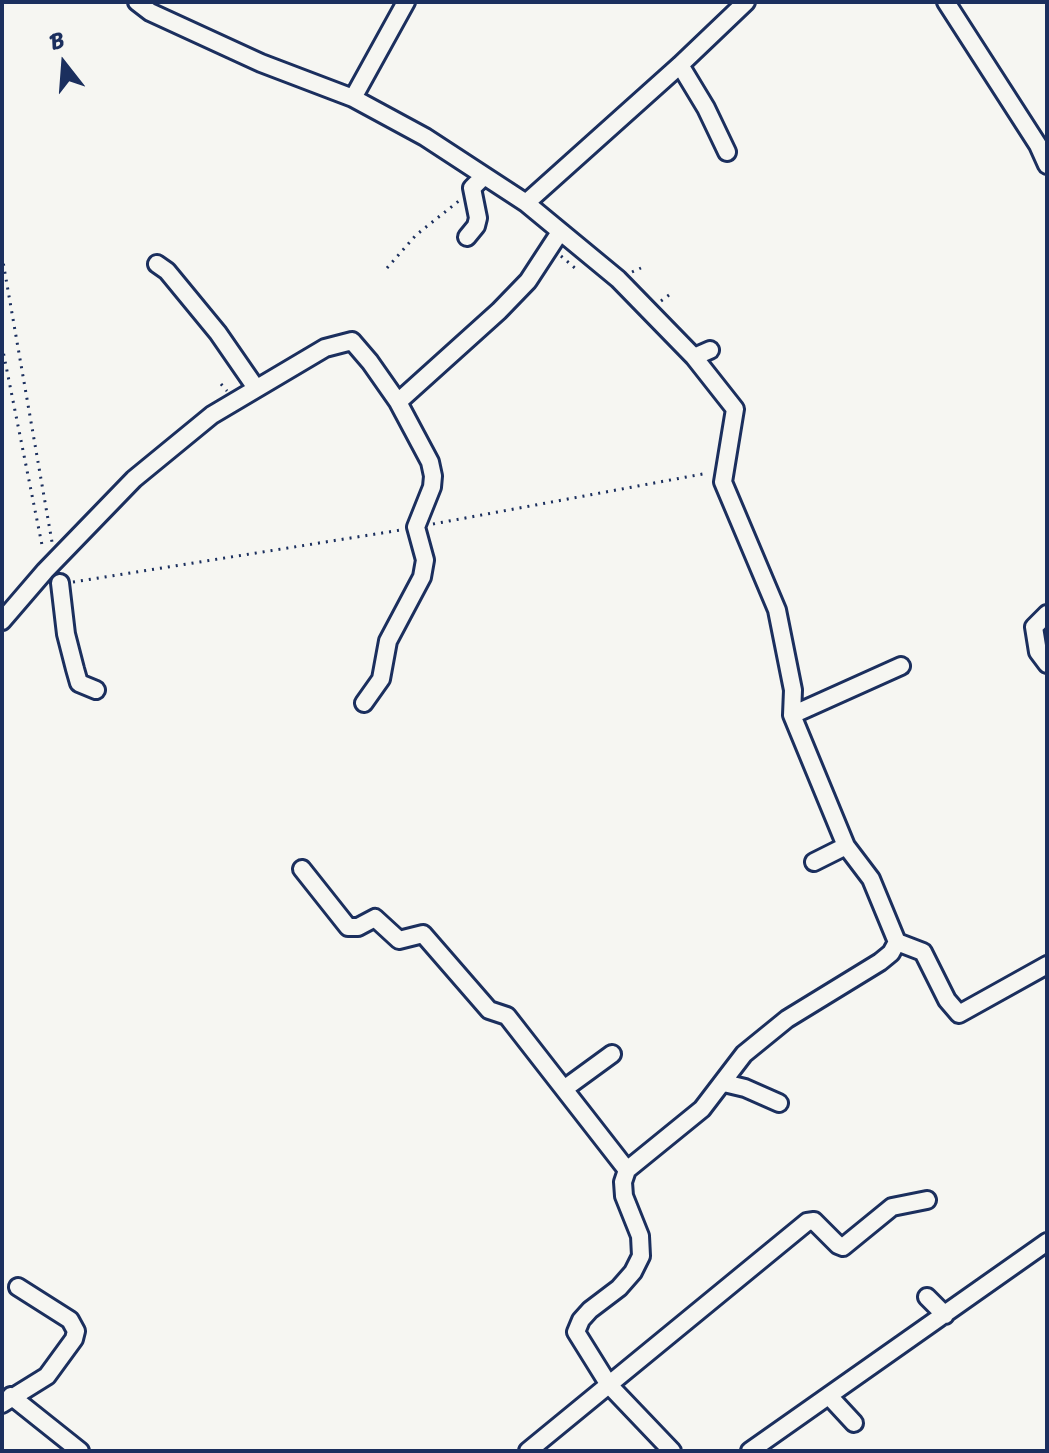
<!DOCTYPE html>
<style>
body{margin:0}
#map{position:relative;width:1049px;height:1453px;overflow:hidden;background:#f6f6f2;font-family:Sriracha,sans-serif}
canvas{display:block}
.frame{position:absolute;inset:0;border:4px solid #1b2f5e;pointer-events:none}
.north{position:absolute;left:24px;top:24px;width:80px;height:80px;-webkit-text-stroke:6px #f6f6f2;paint-order:stroke;rotate:343deg;font-size:22px;font-weight:700;line-height:32px;text-align:center;color:#1b2f5e}
.north::after{content:'';display:block;margin:auto;width:28px;height:36px;background:#1b2f5e;clip-path:polygon(50% 0,100% 100%,50% 72%,0 100%)}
</style>
<div id="map">
<canvas width="1049" height="1453"></canvas>
<div class="frame"></div>
<div class="north">B</div>
</div>
<script>
const c = document.querySelector('canvas').getContext('2d');
c.lineJoin = 'round';
function shape(rows) {
  const path = new Path2D();
  for (const r of rows) {
    path.moveTo(r[0], r[1]);
    for (let i = 2; i < r.length; i += 2) path.lineTo(r[i], r[i + 1]);
  }
  return path;
}
function stroke(path, color, width, dash) {
  c.strokeStyle = color;
  c.lineWidth = width;
  c.lineCap = dash ? 'butt' : 'round';
  c.setLineDash(dash || []);
  c.stroke(path);
}
const minor = shape([
 [137,2,150,12,261,63,353,98,425,137,526,203,618,279,694,357,735,409,723,482,777,610,793,690,792,715,846,846,871,879,897,942,891,953,880,962,787,1019,744,1054,702,1109,627,1170,623,1182,624,1196,640,1236,641,1256,633,1272,619,1288,590,1310,581,1320,576,1332,609,1385,672,1451],
 [946,2,1038,145,1047,165],
 [680,65,706,108,727,152],
 [353,98,406,2],
 [526,203,680,65,746,2],
 [467,237,476,226,478,218,472,188,484,176],
 [157,264,167,271,218,333,256,388],
 [694,357,710,350],
 [398,402,499,311,528,281,560,232],
 [60,583,66,634,75,669,79,683,96,690],
 [1047,614,1034,627,1038,652,1047,664],
 [2,621,45,571,134,479,212,415,325,348,352,341,370,362,398,402,430,462,433,476,432,487,416,527,425,560,422,577,388,641,381,679,364,703],
 [792,715,901,666],
 [814,862,846,846],
 [302,869,348,927,358,927,375,918,399,940,423,934,489,1010,507,1016,627,1170],
 [897,942,923,952,947,1000,959,1014,1047,965],
 [724,1083,745,1088,779,1103],
 [564,1089,612,1054],
 [927,1297,945,1315],
 [11,1396,80,1451],
 [829,1396,854,1423],
 [2,1404,47,1376,74,1339,76,1331,70,1320,18,1287],
 [528,1451,807,1222,814,1221,838,1245,843,1247,892,1207,927,1200],
 [750,1451,1047,1242]
]);
stroke(minor, '#1b2f5e', 22);
stroke(shape([
 [2,256,52,542],
 [561,256,576,269],
 [387,268,416,235,460,200],
 [632,272,641,268],
 [661,301,673,292],
 [2,346,43,550],
 [221,384,227,391],
 [433,524,708,473],
 [73,582,401,530]
]), '#1b2f5e', 3, [2, 6]);
stroke(minor, '#f6f6f2', 16);
</script>
